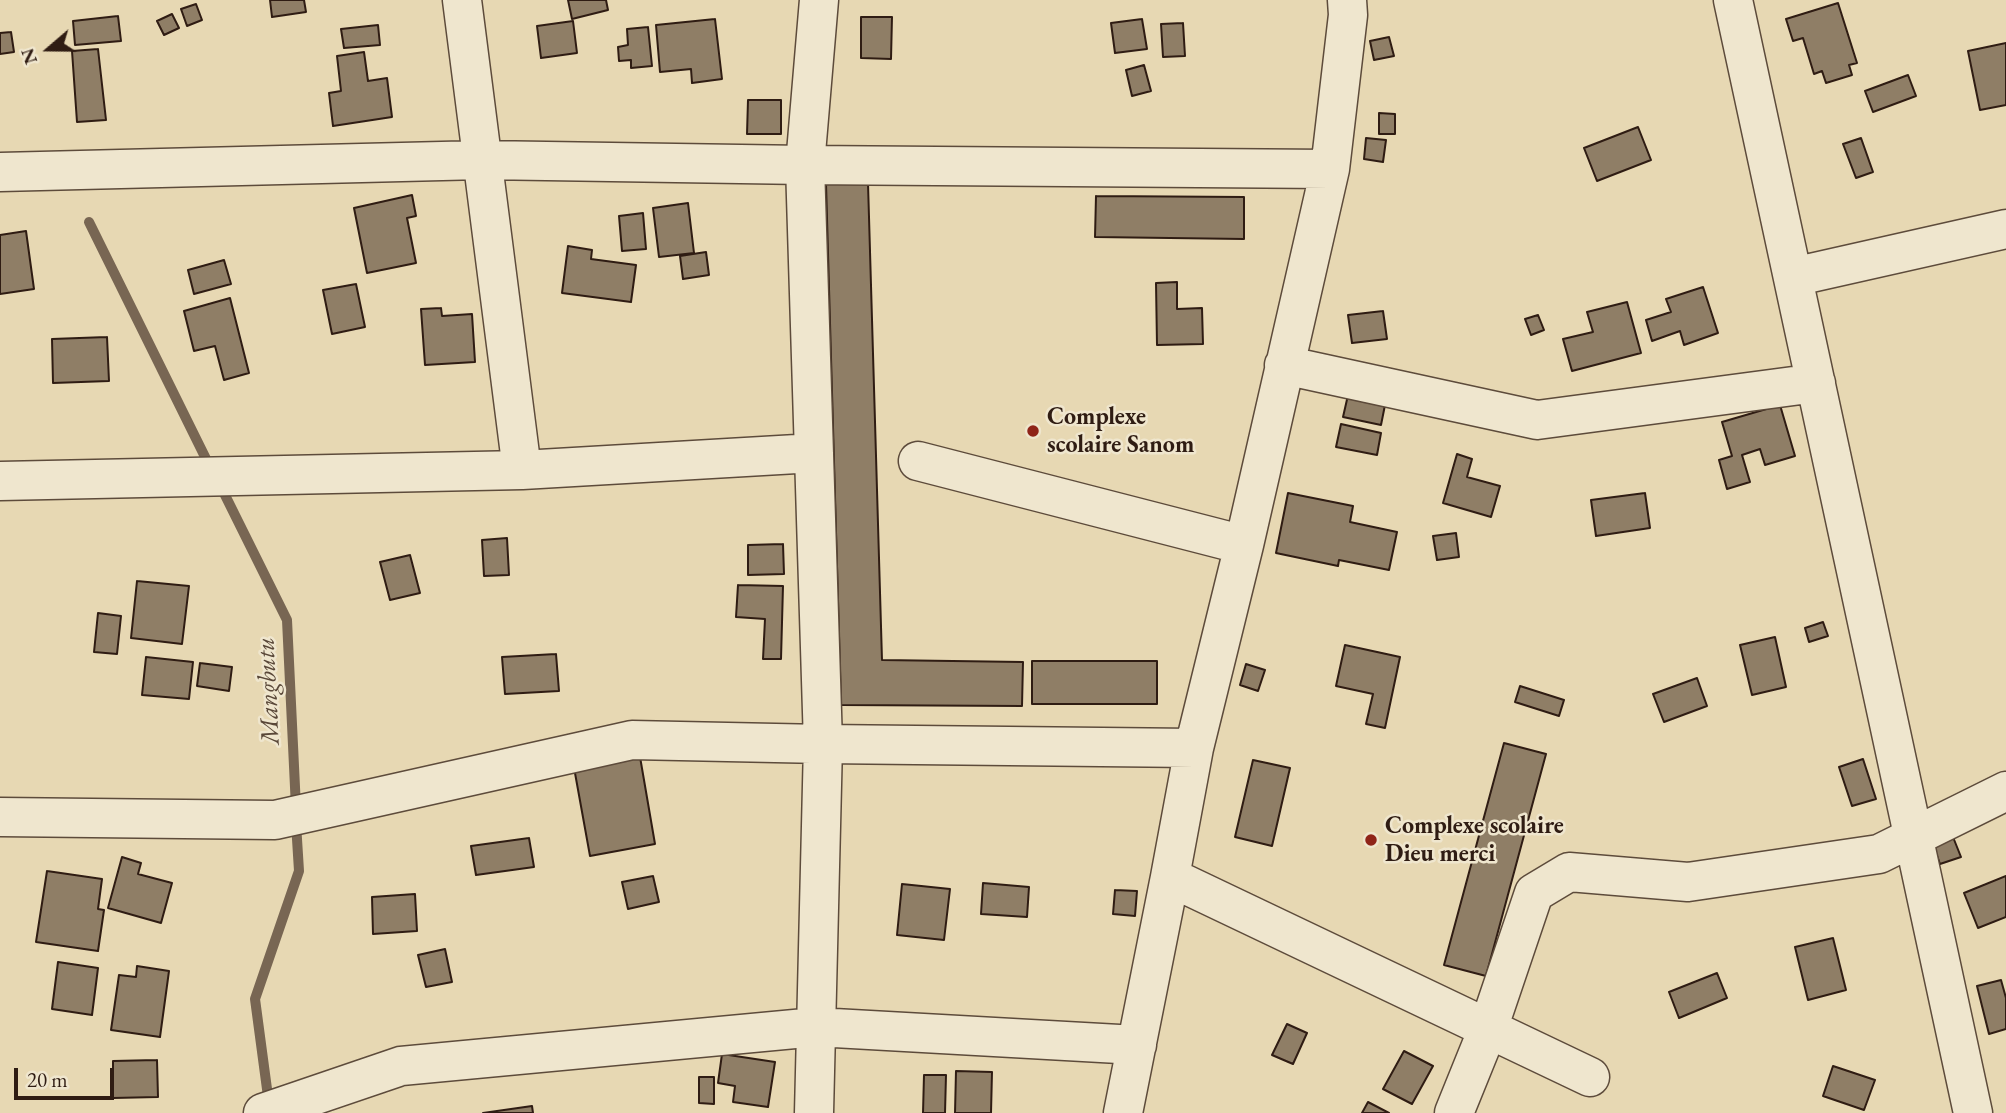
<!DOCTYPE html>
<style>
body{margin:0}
#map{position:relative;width:2006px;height:1113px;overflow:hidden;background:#e7d8b3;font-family:"EB Garamond",serif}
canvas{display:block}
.north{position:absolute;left:14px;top:14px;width:70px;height:70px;-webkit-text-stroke:5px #efe6ce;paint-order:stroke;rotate:250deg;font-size:19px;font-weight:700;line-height:28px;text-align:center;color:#2f1c13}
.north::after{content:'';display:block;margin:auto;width:24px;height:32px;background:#2f1c13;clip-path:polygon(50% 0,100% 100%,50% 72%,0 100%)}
.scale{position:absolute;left:14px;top:1068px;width:100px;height:32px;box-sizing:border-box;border:4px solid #2f1c13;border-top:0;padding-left:9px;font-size:21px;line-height:24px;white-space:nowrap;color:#2f1c13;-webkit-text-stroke:5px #efe6ce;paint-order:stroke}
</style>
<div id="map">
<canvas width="2006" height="1113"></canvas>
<div class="north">N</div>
<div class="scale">20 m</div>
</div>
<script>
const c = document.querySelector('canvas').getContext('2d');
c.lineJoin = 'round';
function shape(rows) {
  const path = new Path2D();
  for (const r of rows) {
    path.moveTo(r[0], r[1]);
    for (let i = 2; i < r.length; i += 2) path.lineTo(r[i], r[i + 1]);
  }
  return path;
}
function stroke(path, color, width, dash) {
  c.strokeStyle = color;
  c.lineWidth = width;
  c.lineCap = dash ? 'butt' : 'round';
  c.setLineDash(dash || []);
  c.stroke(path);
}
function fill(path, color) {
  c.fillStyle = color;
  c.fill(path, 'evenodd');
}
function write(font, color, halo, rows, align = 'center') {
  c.font = font + ' "EB Garamond",serif';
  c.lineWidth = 5;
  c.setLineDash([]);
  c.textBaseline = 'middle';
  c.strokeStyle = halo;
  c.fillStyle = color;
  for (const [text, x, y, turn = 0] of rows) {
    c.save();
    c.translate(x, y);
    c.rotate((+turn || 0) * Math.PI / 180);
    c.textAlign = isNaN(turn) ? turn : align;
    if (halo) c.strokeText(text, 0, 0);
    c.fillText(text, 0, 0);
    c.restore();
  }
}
stroke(shape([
 [89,222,211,469],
 [220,485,287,620,296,808],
 [269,1104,255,999,299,871,296,823]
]), '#786653', 10);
const building = shape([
 [270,0,304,0,306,12,272,17,270,0],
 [568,0,606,0,608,10,572,19,568,0],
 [1838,3,1857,63,1849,65,1852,75,1826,83,1822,71,1814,74,1803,38,1793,41,1786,19,1838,3],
 [196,4,202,20,187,26,181,9,196,4],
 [172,14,179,28,164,35,157,21,172,14],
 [118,16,121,41,75,45,73,21,118,16],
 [861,17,892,17,891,59,861,58,861,17],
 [715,19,722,79,692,83,691,69,660,72,656,25,715,19],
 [1142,19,1147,49,1115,53,1111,23,1142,19],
 [573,21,577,53,541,58,537,26,573,21],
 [1183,23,1185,56,1163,57,1161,24,1183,23],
 [378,25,380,45,344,48,341,29,378,25],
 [648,27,652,66,631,68,631,60,619,61,618,47,628,45,627,29,648,27],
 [11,32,14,52,0,54,0,33,11,32],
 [1389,37,1394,56,1374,60,1370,41,1389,37],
 [2006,43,2006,105,1980,110,1968,51,2006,43],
 [98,49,106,120,77,122,72,51,98,49],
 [364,52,368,81,387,78,392,117,333,126,329,93,341,91,337,56,364,52],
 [1144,65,1151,91,1132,96,1126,70,1144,65],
 [1908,75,1916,96,1873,112,1865,91,1908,75],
 [748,100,781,100,781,134,747,134,748,100],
 [1379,113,1395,114,1395,134,1379,134,1379,113],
 [1638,127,1651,160,1597,181,1584,148,1638,127],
 [1366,138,1386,140,1383,162,1364,159,1366,138],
 [1861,138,1873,172,1856,178,1843,144,1861,138],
 [868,183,882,660,1023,662,1022,706,841,705,826,184,868,183],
 [412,195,416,216,407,218,416,263,367,273,354,208,412,195],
 [1096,196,1244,197,1244,239,1095,237,1096,196],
 [688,203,694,253,659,257,653,208,688,203],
 [643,213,646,249,622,251,619,216,643,213],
 [26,231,34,289,0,294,0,235,26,231],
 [568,246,592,250,591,259,636,265,631,302,562,293,568,246],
 [706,252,709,275,683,279,680,256,706,252],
 [224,260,231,284,194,294,188,270,224,260],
 [1177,282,1177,309,1202,308,1203,344,1157,345,1156,283,1177,282],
 [356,284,365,327,332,334,323,290,356,284],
 [1703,287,1718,333,1684,345,1680,331,1652,341,1646,320,1671,312,1666,299,1703,287],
 [230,298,249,373,224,380,215,346,194,351,184,311,230,298],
 [1627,302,1641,353,1572,371,1563,339,1593,332,1587,312,1627,302],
 [441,308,442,316,472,314,475,362,425,365,421,309,441,308],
 [1383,311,1387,339,1352,343,1348,315,1383,311],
 [1538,315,1544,330,1531,335,1525,319,1538,315],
 [107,337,109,381,53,383,52,339,107,337],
 [1351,382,1388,390,1381,425,1343,417,1351,382],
 [1780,405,1795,456,1765,465,1760,449,1742,455,1750,482,1727,489,1719,460,1732,456,1722,422,1780,405],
 [1341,424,1381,433,1377,455,1336,447,1341,424],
 [1457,454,1472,459,1467,477,1500,486,1491,517,1443,503,1457,454],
 [1288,493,1353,506,1350,522,1397,532,1389,570,1339,560,1338,566,1276,553,1288,493],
 [1645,493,1650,528,1596,536,1591,500,1645,493],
 [1456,533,1459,557,1437,560,1433,536,1456,533],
 [507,538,509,575,484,576,482,540,507,538],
 [783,544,784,574,748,575,748,545,783,544],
 [410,555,420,593,390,600,380,562,410,555],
 [137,581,189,586,182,644,131,638,137,581],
 [738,585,783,586,781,659,763,659,765,619,736,617,738,585],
 [98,613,121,616,117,654,94,652,98,613],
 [1823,622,1828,636,1809,642,1805,628,1823,622],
 [1775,637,1786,687,1752,695,1740,645,1775,637],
 [1345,645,1400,657,1385,728,1366,724,1373,694,1336,686,1345,645],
 [556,654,559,691,505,694,502,657,556,654],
 [146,657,193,662,189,699,142,695,146,657],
 [1032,661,1157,661,1157,704,1032,704,1032,661],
 [200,663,232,667,229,691,197,686,200,663],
 [1246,664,1265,670,1258,691,1240,685,1246,664],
 [1697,678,1707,706,1664,722,1653,694,1697,678],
 [1520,686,1564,700,1559,716,1515,702,1520,686],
 [1504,743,1546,754,1486,976,1444,965,1504,743],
 [639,751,655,844,590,856,573,762,639,751],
 [1863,759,1876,799,1852,806,1839,767,1863,759],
 [1253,760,1290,768,1272,846,1235,837,1253,760],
 [1951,832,1961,857,1940,864,1931,839,1951,832],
 [529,838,534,867,476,875,471,846,529,838],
 [122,857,141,863,138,874,172,883,161,923,108,908,122,857],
 [47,871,102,879,98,909,104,910,98,951,36,942,47,871],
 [653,876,659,902,628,909,622,882,653,876],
 [2006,876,2006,917,1978,928,1964,893,2006,876],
 [983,883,1029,887,1027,917,981,914,983,883],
 [902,884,950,889,944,940,897,935,902,884],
 [1115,890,1137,891,1135,916,1113,914,1115,890],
 [415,894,417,931,373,934,372,897,415,894],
 [1833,938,1846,990,1808,1000,1795,947,1833,938],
 [445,949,452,982,426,987,418,955,445,949],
 [58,962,98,968,92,1015,52,1009,58,962],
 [137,966,169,971,160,1037,111,1030,119,975,136,977,137,966],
 [1717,973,1727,998,1679,1018,1669,992,1717,973],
 [2001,980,2006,998,2006,1029,1989,1034,1977,986,2001,980],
 [1287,1024,1307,1033,1293,1064,1272,1055,1287,1024],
 [1404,1051,1433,1066,1412,1104,1383,1089,1404,1051],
 [722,1054,775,1062,768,1107,733,1102,735,1086,718,1083,722,1054],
 [157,1060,158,1097,113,1098,113,1061,157,1060],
 [1833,1066,1875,1080,1864,1110,1823,1096,1833,1066],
 [956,1071,992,1072,991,1113,955,1113,956,1071],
 [924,1075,946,1075,945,1113,923,1113,924,1075],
 [699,1077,714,1077,714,1104,699,1103,699,1077],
 [1368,1102,1389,1113,1362,1113,1368,1102],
 [532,1106,533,1113,483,1113,532,1106]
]);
fill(building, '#8f7e66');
stroke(building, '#2f1c13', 2);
const minor = shape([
 [462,0,522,470],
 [1733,0,1973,1113],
 [0,172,482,160,805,165,1330,169],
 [1793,277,2006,229],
 [1284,365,1537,420,1816,383],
 [918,461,1244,545],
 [0,481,522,470,814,453],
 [0,817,275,820,632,740,823,744,1194,748],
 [1170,877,1590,1077],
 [263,1113,401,1066,816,1027,1137,1045],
 [814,1113,823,744,805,165,819,0],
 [1123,1113,1170,877,1194,748,1244,545,1330,169,1348,15,1347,0],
 [1454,1113,1488,1029,1534,893,1569,872,1688,882,1879,854,2006,791]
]);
stroke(minor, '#5d4b3b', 41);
stroke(minor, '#efe6ce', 38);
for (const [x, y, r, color] of [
 [1033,431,7,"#8f2418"],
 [1371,840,7,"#8f2418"]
]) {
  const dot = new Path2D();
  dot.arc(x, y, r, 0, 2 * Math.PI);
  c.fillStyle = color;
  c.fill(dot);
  stroke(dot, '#efe6ce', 2.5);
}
write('bold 24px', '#2f1c13', '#efe6ce', [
 ["Complexe",1047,417],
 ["scolaire Sanom",1047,445],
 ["Complexe scolaire",1385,826],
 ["Dieu merci",1385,854]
], 'left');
write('italic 26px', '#594738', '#efe6ce', [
 ["Mangbutu",269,691,-93]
]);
</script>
